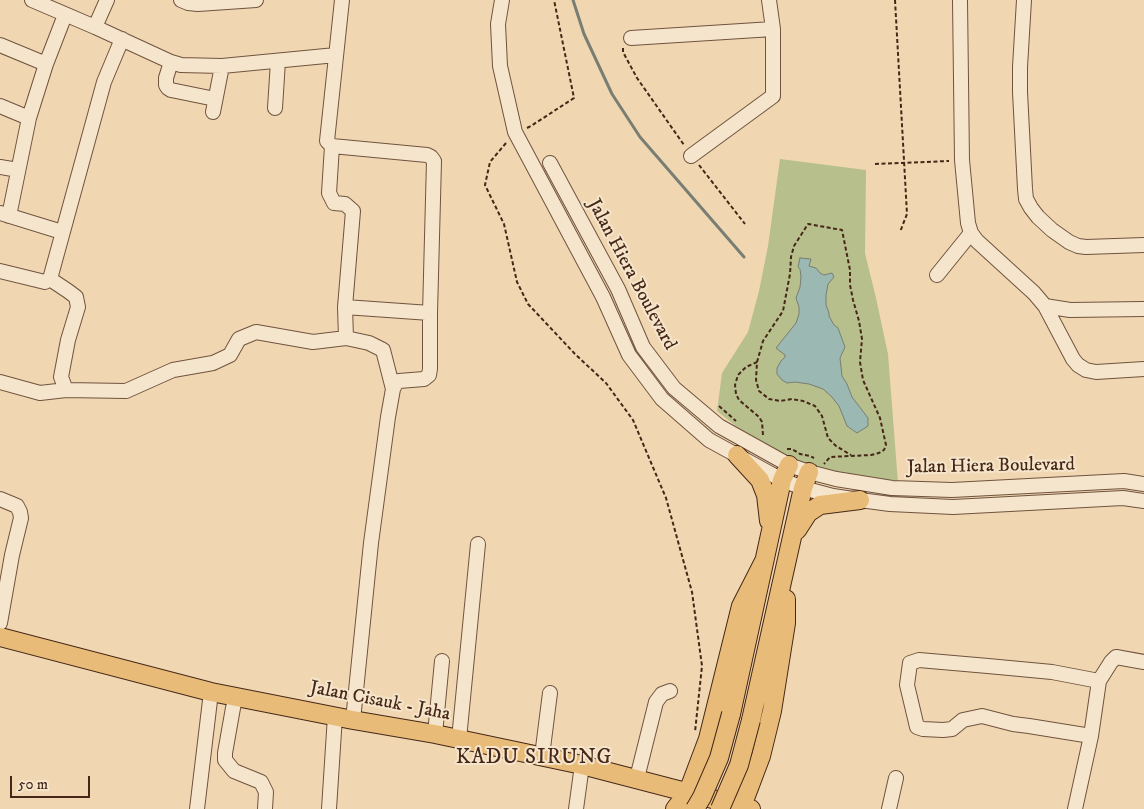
<!DOCTYPE html>
<style>
body{margin:0}
#map{position:relative;width:1144px;height:809px;overflow:hidden;background:#f0d7b1;font-family:"IM FELL DW Pica",serif}
canvas{display:block}
.scale{position:absolute;left:10px;top:776px;width:80px;height:22px;box-sizing:border-box;border:2px solid #462717;border-top:0;padding-left:6px;font-size:15px;line-height:18px;white-space:nowrap;color:#462717;-webkit-text-stroke:4px #f5e5cc;paint-order:stroke}
</style>
<div id="map">
<canvas width="1144" height="809"></canvas>
<div class="scale">50 m</div>
</div>
<script>
const c = document.querySelector('canvas').getContext('2d');
c.lineJoin = 'round';
function fill(path, color) {
  c.fillStyle = color;
  c.fill(path, 'evenodd');
}
function shape(rows) {
  const path = new Path2D();
  for (const r of rows) {
    path.moveTo(r[0], r[1]);
    for (let i = 2; i < r.length; i += 2) path.lineTo(r[i], r[i + 1]);
  }
  return path;
}
function stroke(path, color, width, dash) {
  c.strokeStyle = color;
  c.lineWidth = width;
  c.lineCap = dash ? 'butt' : 'round';
  c.setLineDash(dash || []);
  c.stroke(path);
}
function write(font, color, halo, rows, align = 'center') {
  c.font = font + ' "IM FELL DW Pica",serif';
  c.lineWidth = 4;
  c.setLineDash([]);
  c.textBaseline = 'middle';
  c.strokeStyle = halo;
  c.fillStyle = color;
  for (const [text, x, y, turn = 0] of rows) {
    c.save();
    c.translate(x, y);
    c.rotate((+turn || 0) * Math.PI / 180);
    c.textAlign = isNaN(turn) ? turn : align;
    if (halo) c.strokeText(text, 0, 0);
    c.fillText(text, 0, 0);
    c.restore();
  }
}
fill(shape([
 [780,159,866,170,865,253,876,298,888,354,898,483,876,483,809,465,779,452,742,431,717,411,722,373,748,332,759,291,768,246]
]), '#b7bf8d');
const water = shape([
 [800,258,811,259,809,266,816,268,820,273,824,275,832,273,834,277,828,284,826,295,826,305,829,313,829,316,834,325,838,328,845,347,840,358,842,376,847,384,852,397,868,418,868,426,857,433,847,426,839,406,831,396,823,389,809,384,795,382,787,383,782,380,777,374,777,368,781,361,785,357,785,355,776,348,796,323,799,314,799,307,796,298,800,287,801,277,800,269,798,267,800,258]
]);
fill(water, '#9bb8b2');
stroke(water, '#797e74', 1);
stroke(shape([
 [573,0,584,34,612,94,640,137,744,257]
]), '#797e74', 3);
const minor = shape([
 [32,0,95,27,171,62,181,65,222,66,336,55],
 [181,0,188,3,198,4,256,0],
 [342,0,327,141,332,146,427,155,431,157,434,161,430,313,430,369,429,375,424,379,399,381,396,383,393,389,388,417,371,543,353,720],
 [502,0,498,24,500,66,515,132,603,297,629,355,662,399,709,440,782,480,803,488,833,496,860,500,890,504,953,507,1123,498,1144,501],
 [960,0,962,160,968,223,971,233,977,241,1034,293,1045,306,1070,310,1144,309],
 [1024,0,1020,67,1020,92,1025,189,1026,199,1031,208,1038,217,1052,230,1069,242,1078,246,1086,247,1144,245],
 [95,27,107,0],
 [631,38,773,29],
 [0,45,46,64],
 [171,62,166,78,166,85,168,88,171,90,215,99],
 [0,106,29,118],
 [275,108,278,61],
 [213,112,222,66],
 [332,146,329,193,334,203,345,204,353,211,345,307,346,338,369,343,383,350,393,389],
 [691,156,773,96,773,29,769,0],
 [550,163,618,289,643,347,674,388,719,426,789,465,809,472,836,479,892,488,952,490,1124,481,1144,484],
 [0,167,18,170],
 [0,213,62,232],
 [9,216,29,118,46,64,65,15],
 [0,271,45,282,50,279,104,82,122,39],
 [937,275,971,233],
 [50,279,68,291,76,297,78,307,68,340,61,377,66,390],
 [1045,306,1073,359,1078,365,1086,370,1096,372,1144,369],
 [345,307,430,313],
 [0,382,40,393,66,390,126,391,173,370,213,363,230,355,239,339,256,332,313,342,346,338],
 [0,499,17,506,20,512,21,518,12,555,0,623],
 [1099,681,1111,662,1116,657,1144,662],
 [236,696,233,708,225,753,225,760,234,771,261,782,266,792,265,809],
 [435,734,442,661],
 [459,739,478,544],
 [542,756,550,693],
 [637,778,656,702,662,694,670,691],
 [197,809,211,692],
 [329,809,335,716],
 [576,809,582,765],
 [889,809,896,778],
 [1075,809,1091,736,1099,681,1052,672,988,666,919,660,910,663,907,685,917,727,923,729,943,730,952,729,963,720,982,716,1013,724,1029,726,1091,736]
]);
const major = shape([
 [737,455,760,480,766,495,769,521],
 [797,530,808,513,820,505,860,500],
 [0,637,211,692,353,720,435,734,582,765,751,809],
 [731,714,782,480,789,465],
 [751,720,803,488,809,472],
 [675,809,688,792,708,739,741,606,764,561],
 [741,809,761,756,772,711,786,623,786,599]
]);
stroke(minor, '#70533e', 16);
stroke(major, '#462717', 20);
stroke(shape([
 [895,0,907,214,900,232],
 [623,48,623,52,637,78,684,145],
 [527,128,531,126,574,98,554,0],
 [506,143,490,162,485,185,504,224,517,282,528,304,575,354,606,383,633,420,666,498,692,592,702,666,695,732],
 [875,164,949,161],
 [699,165,745,224],
 [757,362,763,341,783,311,790,274,791,257,794,246,808,224,842,230,850,270,850,285,853,300,859,321,862,339,860,362,863,380,880,418,886,445,884,450,879,453,871,455,830,457,824,464],
 [719,406,736,421],
 [763,435,762,422,759,417,739,400,736,394,735,385,738,375,746,367,757,362,756,380,759,391,769,399,780,401,792,399,803,401,815,406,822,416,828,438,836,446,851,455],
 [787,449,792,449,800,454,810,456,814,458]
]), '#462717', 2, [4, 2.5]);
stroke(minor, '#f5e5cc', 14);
stroke(major, '#e8bc78', 18);
const majorBridge = shape([
 [695,809,702,797,719,758,731,714],
 [720,809,739,765,751,720]
]);
stroke(majorBridge, '#462717', 20, []);
stroke(majorBridge, '#e8bc78', 18);
write('19px', '#462717', '#f5e5cc', [
 ["Jalan Hiera Boulevard",631,275,62],
 ["Jalan Hiera Boulevard",991,467,-1],
 ["Jalan Cisauk - Jaha",380,702,11]
]);
c.letterSpacing = '1px';
write('21px', '#462717', '#f5e5cc', [
 ["KADU SIRUNG",534,759]
]);
c.letterSpacing = '0px';
</script>
